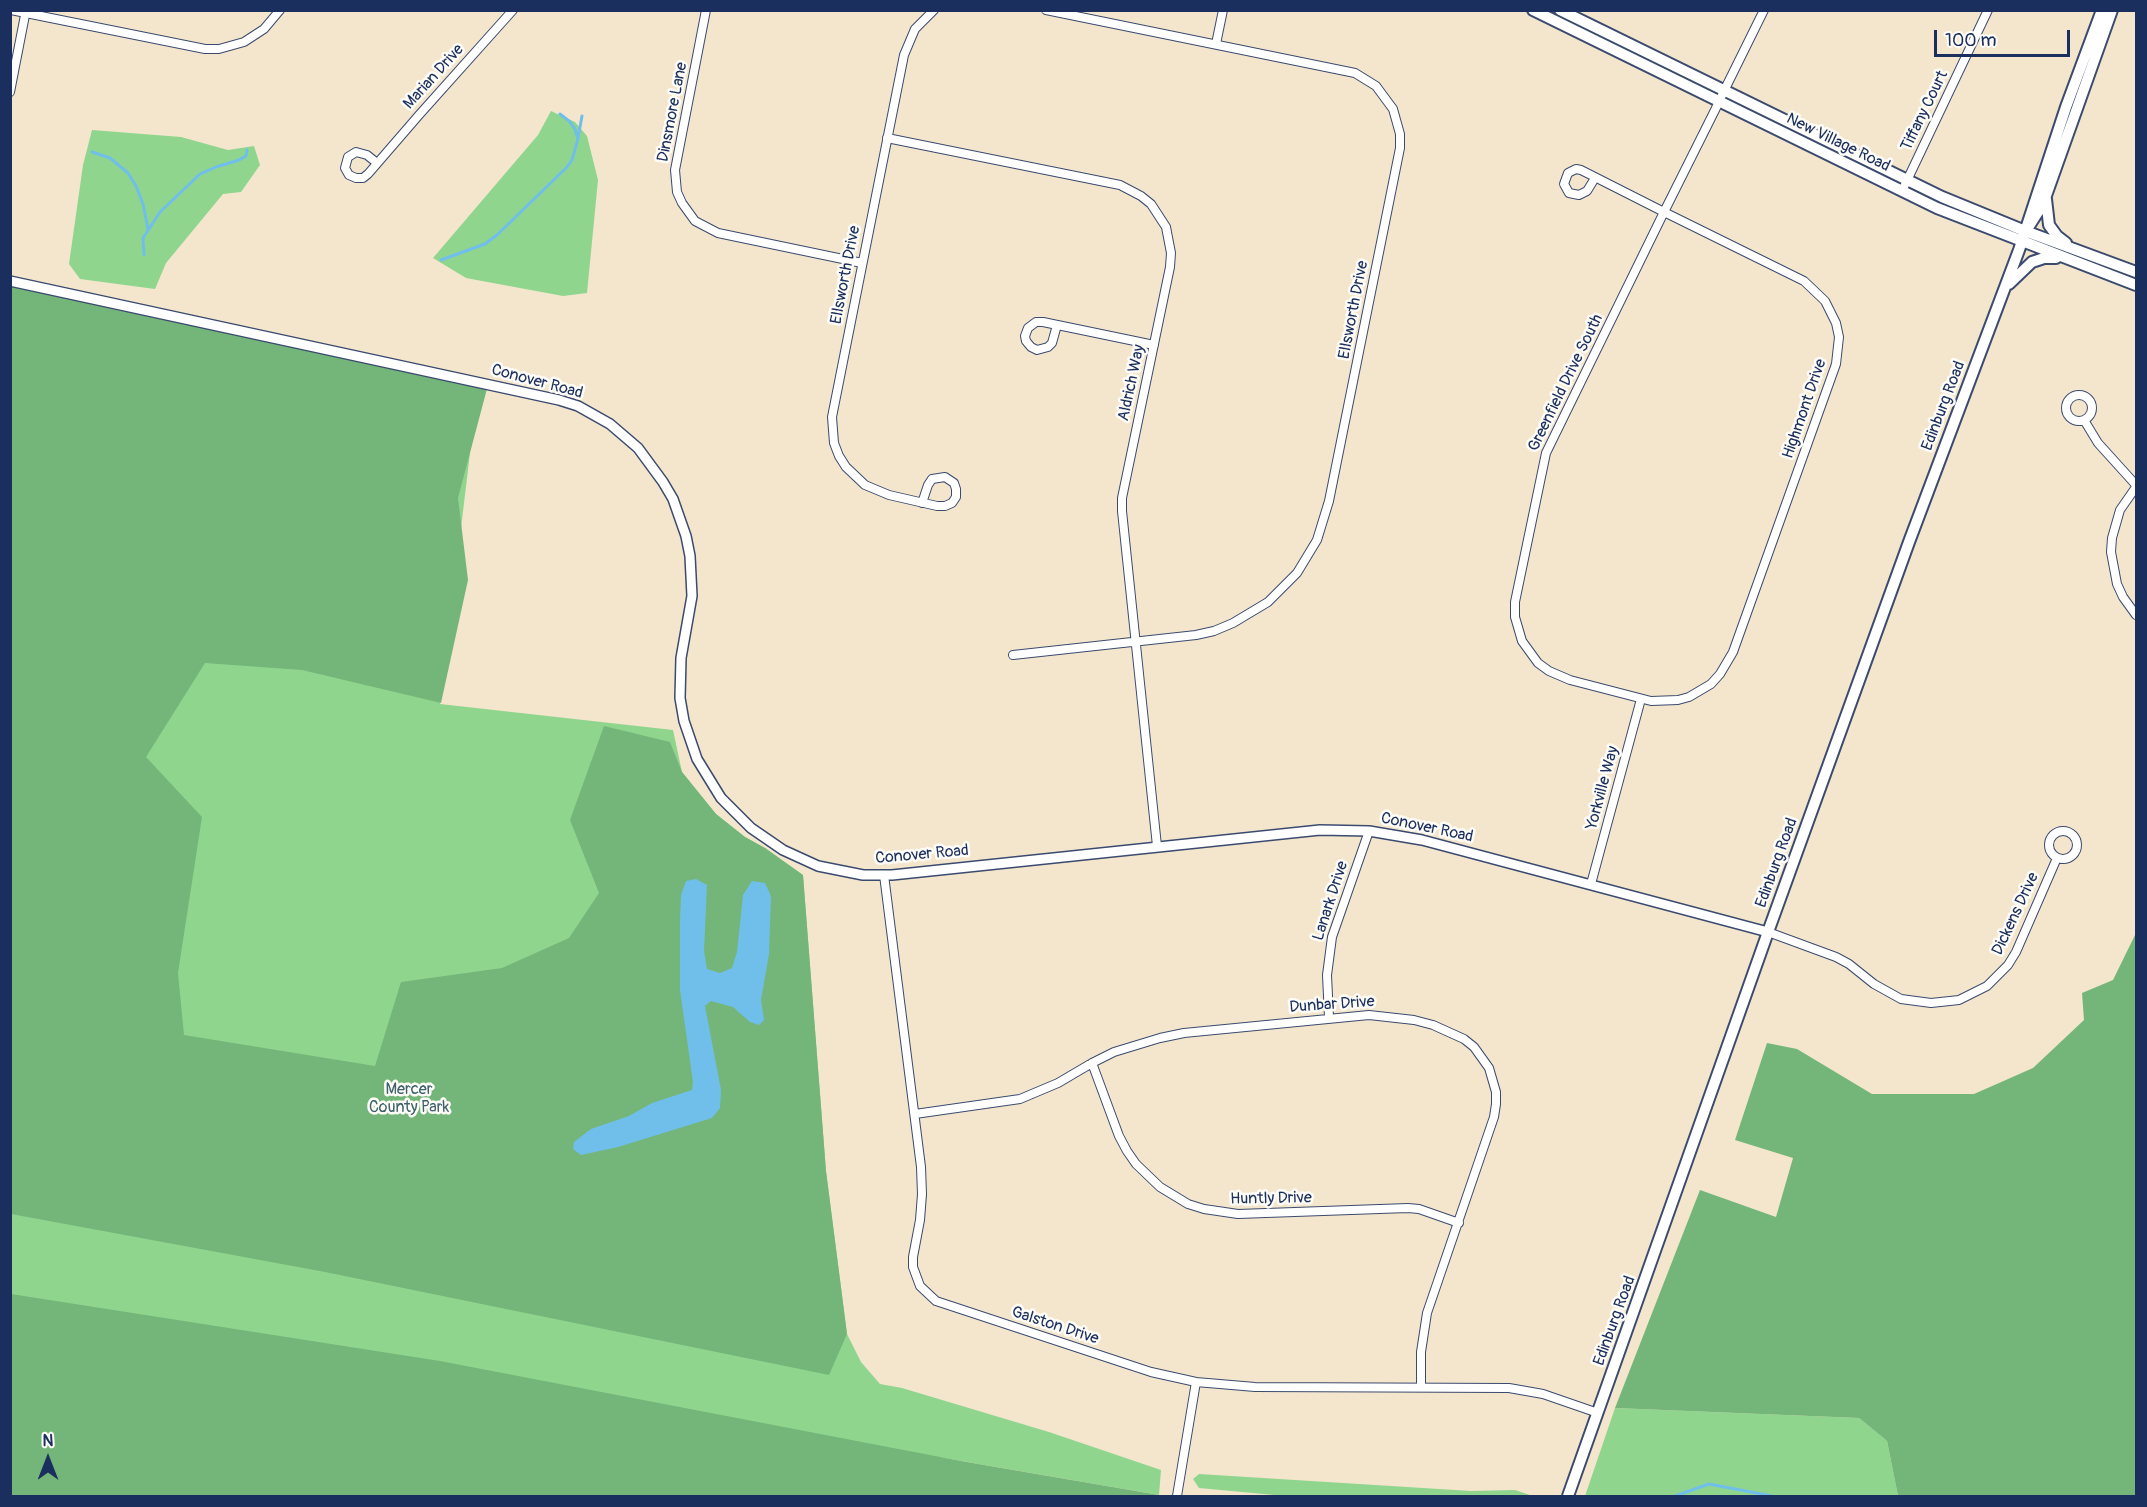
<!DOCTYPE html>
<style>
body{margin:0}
#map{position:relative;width:2147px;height:1507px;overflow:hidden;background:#f3e6cd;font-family:Pangolin,sans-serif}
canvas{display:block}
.frame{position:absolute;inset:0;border:12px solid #1b2f5e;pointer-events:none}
.north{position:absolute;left:18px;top:1429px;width:60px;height:60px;-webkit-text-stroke:4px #fdfcf7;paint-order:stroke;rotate:0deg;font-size:16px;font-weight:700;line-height:24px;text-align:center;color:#1b2f5e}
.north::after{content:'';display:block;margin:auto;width:21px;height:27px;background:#1b2f5e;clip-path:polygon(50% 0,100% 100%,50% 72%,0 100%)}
.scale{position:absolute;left:1934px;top:30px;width:136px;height:27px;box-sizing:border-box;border:3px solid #1b2f5e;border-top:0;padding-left:8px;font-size:18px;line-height:21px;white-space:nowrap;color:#1b2f5e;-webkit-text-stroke:4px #fdfcf7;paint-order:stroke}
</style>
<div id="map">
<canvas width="2147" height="1507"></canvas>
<div class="frame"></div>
<div class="north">N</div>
<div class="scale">100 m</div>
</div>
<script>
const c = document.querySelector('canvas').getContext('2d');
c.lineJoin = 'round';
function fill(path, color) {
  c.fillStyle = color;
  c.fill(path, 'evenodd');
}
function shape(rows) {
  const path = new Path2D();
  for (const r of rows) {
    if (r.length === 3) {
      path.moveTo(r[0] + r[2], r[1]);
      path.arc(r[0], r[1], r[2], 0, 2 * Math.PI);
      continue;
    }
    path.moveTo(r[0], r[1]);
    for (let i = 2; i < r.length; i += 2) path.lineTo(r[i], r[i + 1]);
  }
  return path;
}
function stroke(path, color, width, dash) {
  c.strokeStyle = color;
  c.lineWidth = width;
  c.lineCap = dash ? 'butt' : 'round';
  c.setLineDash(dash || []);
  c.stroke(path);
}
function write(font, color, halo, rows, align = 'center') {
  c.font = font + ' Pangolin,sans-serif';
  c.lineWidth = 5;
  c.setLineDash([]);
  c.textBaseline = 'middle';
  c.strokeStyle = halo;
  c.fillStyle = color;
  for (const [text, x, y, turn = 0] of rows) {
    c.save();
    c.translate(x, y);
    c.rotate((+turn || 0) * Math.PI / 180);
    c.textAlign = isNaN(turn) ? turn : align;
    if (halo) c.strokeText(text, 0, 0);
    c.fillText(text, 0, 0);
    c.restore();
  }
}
fill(shape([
 [551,111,575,122,587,136,598,180,587,293,563,296,466,278,433,258,538,135],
 [92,130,181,137,228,150,254,146,260,165,241,192,223,194,166,263,155,289,80,279,69,264,83,165],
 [10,291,478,386,440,704,673,730,682,772,716,814,745,837,765,848,803,875,826,1171,847,1334,861,1362,880,1384,902,1388,1049,1432,1161,1470,1159,1495,938,1457,11,1496],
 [1615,1408,1859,1418,1887,1441,1898,1496,1585,1496],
 [1199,1474,1471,1491,1515,1490,1533,1496,1285,1496,1199,1488,1193,1479]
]), '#90d58e');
fill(shape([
 [10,284,488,385,458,498,468,580,441,703,302,670,205,663,146,757,202,817,178,973,184,1035,375,1066,401,982,502,968,569,938,599,893,570,820,604,726,670,742,682,772,716,814,745,837,765,848,803,875,826,1171,847,1334,829,1375,325,1272,11,1214],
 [2136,933,2136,1496,1898,1496,1887,1441,1859,1418,1615,1408,1700,1190,1776,1217,1793,1158,1735,1140,1767,1043,1797,1049,1872,1094,1974,1094,2033,1068,2084,1020,2082,993,2113,980],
 [11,1294,440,1361,961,1461,1159,1495,1159,1496,11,1496]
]), '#74b679');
fill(shape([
 [696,879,707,885,704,951,707,969,720,973,732,968,737,952,743,895,752,881,765,883,771,896,769,954,761,1000,764,1020,759,1025,750,1022,733,1007,711,1001,705,1006,721,1090,720,1108,712,1118,618,1147,581,1155,573,1149,574,1142,591,1129,629,1116,652,1103,692,1090,693,1082,680,990,680,921,681,895,686,881]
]), '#70bfeb');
stroke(shape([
 [578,138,582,116],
 [92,152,110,158,128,173,136,186,143,204,148,229],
 [144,255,143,238,160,212,200,174,216,167,239,160,246,156,247,150],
 [441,260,485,244,497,235,567,167,572,160,578,139,575,129,569,121,560,114],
 [1675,1496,1709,1484,1772,1496]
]), '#70bfeb', 3);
const minor = shape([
 [11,10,205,49,219,49,244,42,264,29,280,10],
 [706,10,675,170,677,192,682,203,695,221,718,233,862,263],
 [1216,44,1223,10],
 [10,92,26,10],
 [887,138,1120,185,1141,196,1151,204,1166,227,1171,253,1170,267,1122,498,1122,511,1157,846],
 [377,163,367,155,356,152,348,157,345,168,349,175,356,178,363,178,368,174,419,115,513,10],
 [1595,178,1587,191,1579,195,1569,193,1564,184,1568,173,1576,169,1581,170,1664,212,1804,281,1825,301,1836,323,1839,337,1836,364,1733,652,1720,674,1711,684,1689,697,1678,700,1651,701,1570,680,1549,671,1538,663,1522,641,1515,617,1515,602,1546,453,1664,212,1715,110,1724,91,1764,10],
 [1902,191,1988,10],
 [1057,325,1052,343,1048,347,1037,350,1031,347,1026,341,1025,336,1028,328,1036,322,1043,322,1154,345],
 [2079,408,13],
 [2084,420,2098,443,2136,485],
 [2136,487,2120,510,2112,538,2111,552,2117,584,2123,597,2136,615],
 [922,503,928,485,932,479,945,477,954,483,956,489,956,497,952,503,945,506,937,506,889,495,865,485,846,467,839,456,834,443,832,417,904,55,915,29,934,10],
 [1013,655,1196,635,1214,631,1233,623,1268,602,1297,573,1317,540,1329,501,1400,148,1400,134,1393,109,1376,86,1355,73,1046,10],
 [2063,845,14],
 [884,875,921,1167,922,1194,920,1220,913,1257,913,1267,920,1286,936,1301,1151,1372,1196,1382,1255,1387,1509,1388,1543,1394,1598,1413],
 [1591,884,1641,699],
 [1768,932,1836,957,1849,964,1874,984,1901,999,1931,1003,1959,1000,1987,986,2008,965,2016,952,2057,858],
 [1329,1017,1327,975,1332,937,1369,831],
 [1092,1063,1119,1136,1127,1151,1136,1164,1160,1187,1188,1204,1204,1209,1238,1214,1408,1208,1419,1209,1459,1223],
 [915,1114,1020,1099,1058,1083,1092,1063,1114,1052,1160,1038,1184,1033,1369,1015,1414,1020,1433,1025,1464,1039,1474,1047,1489,1068,1496,1092,1496,1104,1494,1117,1427,1313,1421,1352,1421,1387],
 [1177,1496,1196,1382]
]);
const tertiary = shape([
 [10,281,559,400,578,406,610,424,638,448,663,482,673,499,686,536,690,556,692,596,681,658,680,698,684,721,697,759,721,798,751,828,783,850,818,866,863,875,892,875,1320,830,1369,831,1422,840,1768,932]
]);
const secondary = shape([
 [1533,10,1937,208,2136,285],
 [1560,10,1942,197,2025,231,2136,272],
 [2046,199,2049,225,2057,236,2066,243],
 [2029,226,2043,204,2112,10],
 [2009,284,2032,262,2044,258,2056,258],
 [1568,1496,1768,932,1909,542,2019,250,2066,107,2102,10]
]);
stroke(minor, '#3b4a6f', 10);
stroke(tertiary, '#3b4a6f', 12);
stroke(secondary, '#3b4a6f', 14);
stroke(minor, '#fff', 8);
stroke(tertiary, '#fff', 9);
stroke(secondary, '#fff', 10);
write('16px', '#1b2f5e', '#fdfcf7', [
 ["Marian Drive",434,77,-48],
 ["Tiffany Court",1925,111,-64],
 ["Dinsmore Lane",673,112,-79],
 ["New Village Road",1838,143,26],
 ["Ellsworth Drive",846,275,-79],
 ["Ellsworth Drive",1354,310,-79],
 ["Conover Road",537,382,15],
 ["Aldrich Way",1132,383,-78],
 ["Greenfield Drive South",1566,383,-64],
 ["Edinburg Road",1944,406,-69],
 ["Highmont Drive",1805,409,-71],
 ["Yorkville Way",1603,788,-75],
 ["Conover Road",1427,828,12],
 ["Conover Road",922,855,-5],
 ["Edinburg Road",1777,863,-70],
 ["Lanark Drive",1331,901,-72],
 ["Dickens Drive",2016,914,-65],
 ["Dunbar Drive",1332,1005,-4],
 ["Huntly Drive",1271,1199,-1],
 ["Edinburg Road",1615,1321,-70],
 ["Galston Drive",1055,1326,18]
]);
write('16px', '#3e616c', '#fdfcf7', [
 ["Mercer",409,1090],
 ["County Park",409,1108]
]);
</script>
